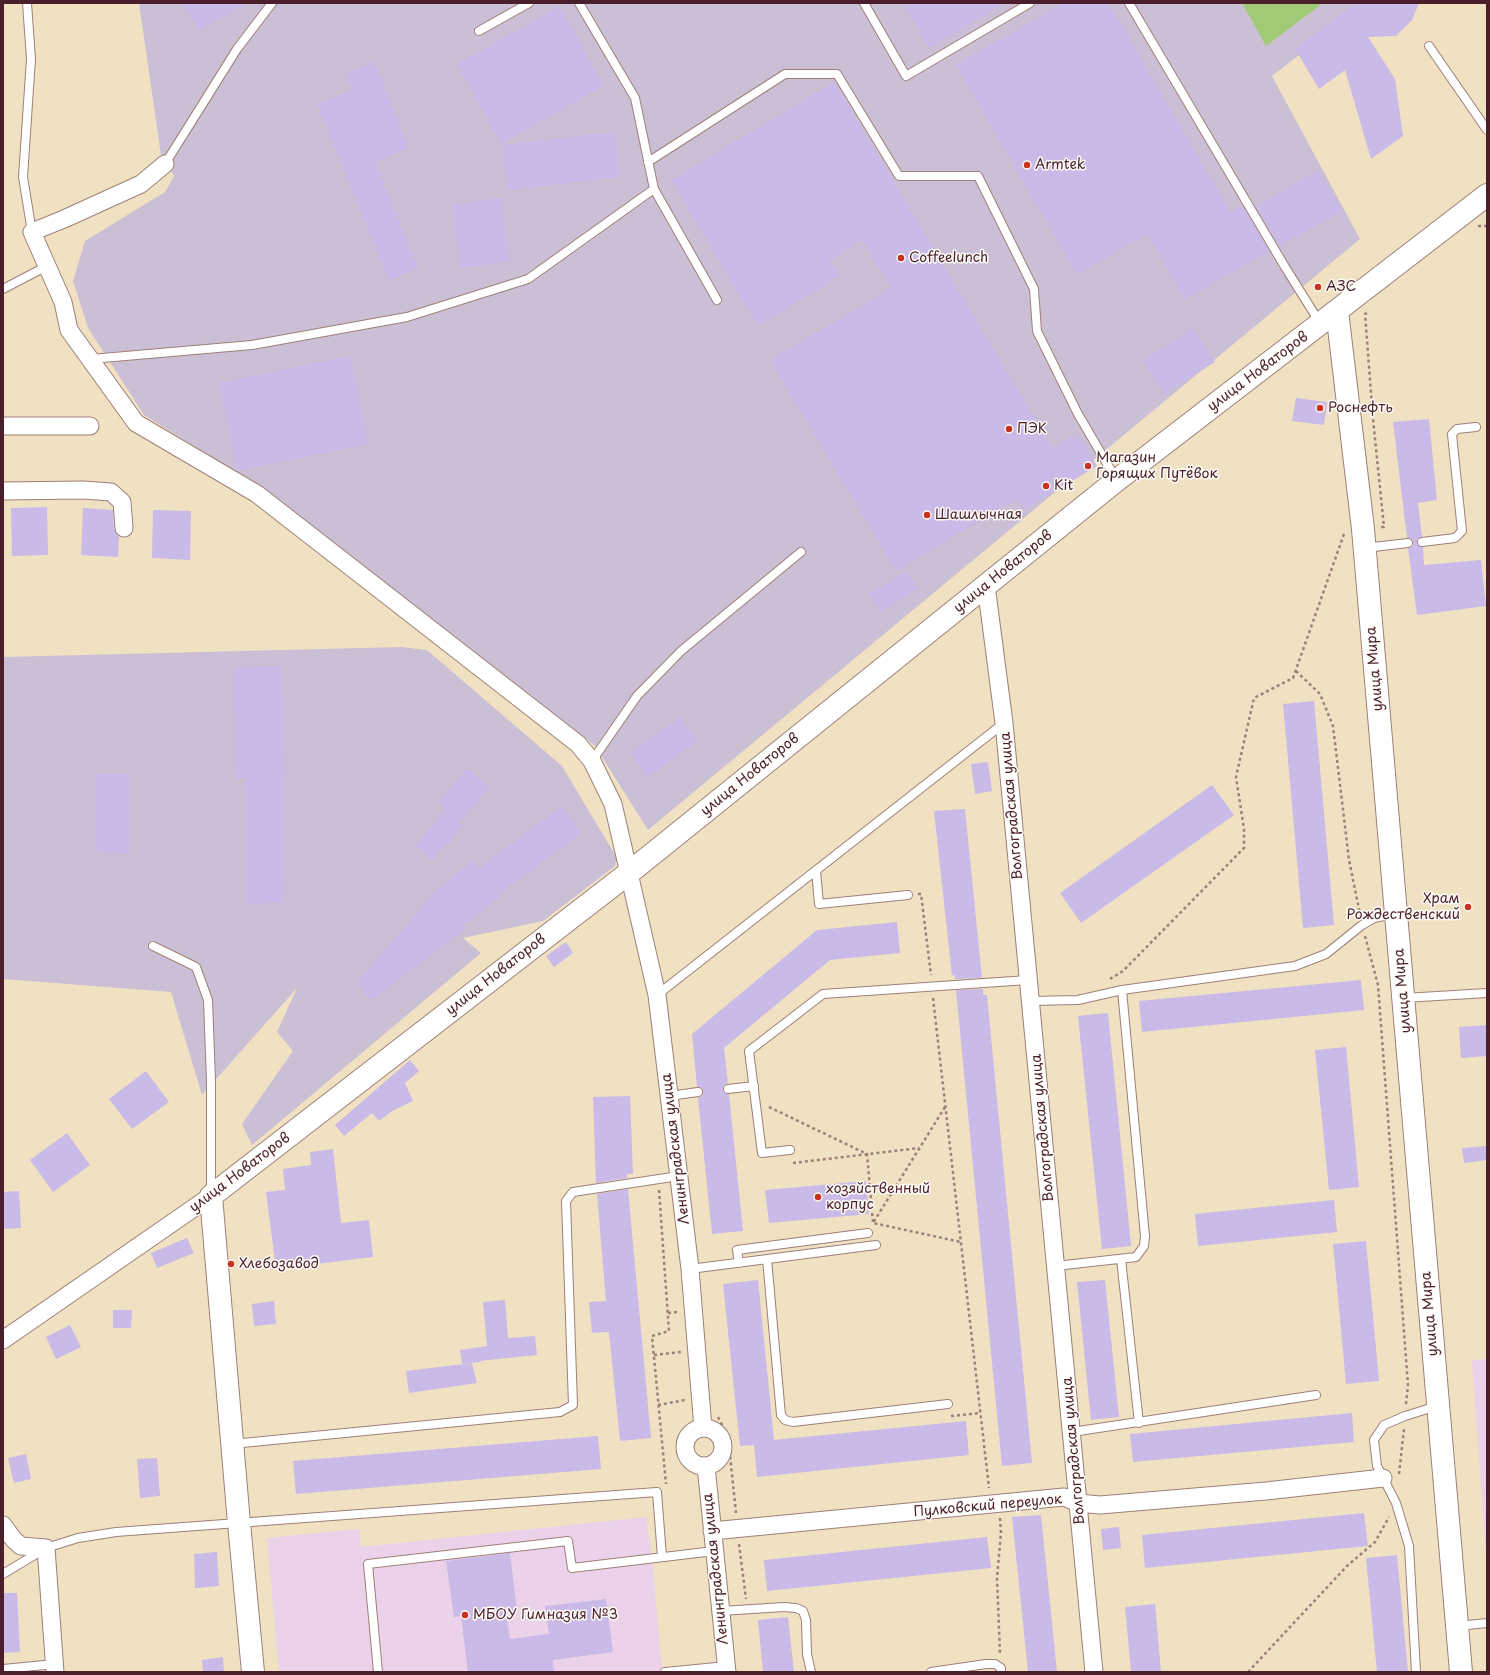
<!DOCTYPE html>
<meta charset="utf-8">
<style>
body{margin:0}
#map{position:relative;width:1490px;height:1675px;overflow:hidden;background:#f0e1c3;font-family:"Playpen Sans",sans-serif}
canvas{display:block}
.frame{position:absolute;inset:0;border:4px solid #4a1f2b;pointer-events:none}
</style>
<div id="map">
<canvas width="1490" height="1675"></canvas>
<div class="frame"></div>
</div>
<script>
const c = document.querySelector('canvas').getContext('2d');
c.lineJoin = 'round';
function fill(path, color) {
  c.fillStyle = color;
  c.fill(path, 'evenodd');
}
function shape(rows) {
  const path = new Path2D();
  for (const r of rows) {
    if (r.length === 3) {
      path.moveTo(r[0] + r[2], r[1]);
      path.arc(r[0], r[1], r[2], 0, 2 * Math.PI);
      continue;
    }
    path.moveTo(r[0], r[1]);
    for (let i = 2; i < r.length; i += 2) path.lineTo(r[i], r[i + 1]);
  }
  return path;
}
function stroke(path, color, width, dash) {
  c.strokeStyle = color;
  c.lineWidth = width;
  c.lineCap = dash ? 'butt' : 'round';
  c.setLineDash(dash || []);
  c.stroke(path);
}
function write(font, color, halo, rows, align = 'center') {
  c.font = font + ' "Playpen Sans",sans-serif';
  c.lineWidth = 3;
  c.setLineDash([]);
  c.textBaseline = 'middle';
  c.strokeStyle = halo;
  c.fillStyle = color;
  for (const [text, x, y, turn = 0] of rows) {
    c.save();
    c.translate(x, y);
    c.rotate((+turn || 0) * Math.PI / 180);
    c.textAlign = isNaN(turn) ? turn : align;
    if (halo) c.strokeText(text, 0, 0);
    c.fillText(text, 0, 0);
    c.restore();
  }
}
fill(shape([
 [1487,1359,1487,1568,1472,1360],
 [646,1517,652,1558,662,1672,279,1672,267,1538,359,1529,361,1547]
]), '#ecd1ea');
fill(shape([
 [139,3,1366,3,1272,76,1360,239,648,830,595,746,268,492,144,415,88,328,73,281,85,241,165,192,174,176,161,155],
 [401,647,427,650,562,766,617,858,615,866,543,921,463,938,481,953,252,1145,242,1124,293,1051,277,1032,297,988,202,1095,171,992,3,979,3,657]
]), '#cbbfd5');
fill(shape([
 [1242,3,1323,3,1266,46]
]), '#a1ca76');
fill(shape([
 [182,3,247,3,199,31],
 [903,3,1006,3,929,48],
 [1063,3,1109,3,1231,213,1243,206,1269,251,1185,299,1147,234,1077,274,956,65],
 [1357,3,1419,3,1412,20,1396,36,1368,37,1395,79,1403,136,1371,159,1345,70,1319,89,1295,49],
 [560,6,604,86,501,144,457,64],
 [375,62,409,148,375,162,418,269,389,280,317,104,352,90,346,73],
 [834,82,1053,448,1077,434,1097,466,1024,510,1017,499,896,571,770,360,891,288,862,240,830,260,840,276,758,326,671,180],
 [615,132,620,177,508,190,502,145],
 [1318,170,1342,211,1286,243,1286,242,1279,246,1256,207],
 [501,198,510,261,461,268,452,205],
 [1193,328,1215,362,1164,394,1143,360],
 [350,356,369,444,237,471,219,383],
 [1296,398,1327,402,1324,425,1292,421],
 [1429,419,1437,500,1418,503,1422,537,1417,540,1417,543,1423,547,1424,565,1481,560,1486,606,1417,615,1408,548,1413,546,1413,542,1411,538,1407,538,1393,422],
 [47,507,48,555,12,556,11,508],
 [83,508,113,510,114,529,119,536,118,557,81,555],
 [153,510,191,511,190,560,152,558],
 [907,571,918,589,880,612,869,593],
 [282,666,285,777,283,777,284,903,246,904,245,778,236,778,233,668],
 [1314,701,1334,925,1303,928,1283,704],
 [681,717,698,742,647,777,630,752],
 [988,762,992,791,975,794,971,764],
 [468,768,490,788,459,822,463,826,449,843,448,842,432,860,416,846,445,809,438,803],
 [95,774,129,774,129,853,95,852],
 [1212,785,1234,815,1081,923,1060,893],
 [562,806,582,833,497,896,499,898,464,925,467,928,371,1000,357,981,412,920,411,918,436,890,473,861,479,868],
 [965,809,982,978,955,979,955,975,952,976,934,811],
 [897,922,900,953,830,960,724,1048,728,1083,724,1085,723,1089,724,1093,729,1094,743,1231,712,1234,698,1098,702,1096,703,1092,702,1088,697,1087,692,1034,817,930],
 [566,942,573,953,554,967,546,956],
 [1361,980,1364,1010,1142,1032,1139,1001],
 [983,989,983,995,987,995,1032,1463,1002,1466,956,990],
 [1108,1013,1131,1246,1102,1249,1078,1016],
 [1487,1025,1487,1056,1461,1058,1459,1027],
 [1346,1047,1359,1187,1329,1190,1315,1050],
 [410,1060,419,1071,405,1083,413,1101,392,1111,379,1121,372,1113,344,1136,335,1125],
 [146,1071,169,1102,132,1129,109,1099],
 [630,1096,633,1174,627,1174,627,1178,596,1183,593,1097],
 [67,1133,90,1165,53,1192,30,1160],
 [1487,1146,1487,1160,1464,1163,1462,1148],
 [333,1149,341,1223,369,1220,373,1257,276,1269,266,1192,285,1190,283,1169,311,1165,310,1152],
 [866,1181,869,1214,769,1223,765,1190],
 [628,1189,651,1438,620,1441,609,1332,592,1333,589,1302,606,1301,597,1194],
 [19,1191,21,1228,3,1229,3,1192],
 [1334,1200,1337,1232,1198,1246,1195,1214],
 [187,1238,194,1253,157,1268,151,1253],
 [1366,1241,1379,1381,1346,1384,1333,1244],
 [758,1280,774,1440,966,1421,969,1455,757,1477,754,1445,740,1446,723,1284],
 [1105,1280,1119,1417,1091,1420,1077,1282],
 [505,1300,508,1338,535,1336,537,1355,479,1361,480,1362,462,1364,460,1350,487,1346,483,1302],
 [274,1301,276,1324,254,1326,252,1304],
 [113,1310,132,1310,131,1328,113,1328],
 [70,1325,81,1347,56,1359,46,1337],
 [472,1363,477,1383,409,1393,406,1371],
 [1352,1413,1354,1442,1133,1462,1130,1434],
 [598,1436,601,1469,296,1494,293,1461],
 [26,1454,31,1479,14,1483,8,1458],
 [157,1458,160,1496,140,1498,137,1459],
 [1364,1513,1368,1546,1145,1568,1142,1535],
 [1041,1515,1057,1672,1028,1672,1012,1517],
 [1119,1527,1121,1548,1103,1550,1101,1529],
 [987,1537,991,1568,767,1591,764,1560],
 [217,1552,219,1586,195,1588,194,1554],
 [510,1553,517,1611,506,1612,510,1639,549,1634,545,1606,606,1599,613,1652,553,1660,554,1672,468,1672,461,1616,454,1617,446,1561],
 [1397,1555,1408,1672,1377,1672,1366,1558],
 [3,1593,17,1593,20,1652,3,1653],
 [1155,1604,1161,1672,1131,1672,1125,1607],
 [788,1617,794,1672,763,1672,758,1620],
 [223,1657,224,1672,203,1672,202,1660]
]), '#c9bae7');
const lane = shape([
 [27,3,31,59,23,177,32,232],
 [579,3,635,98,654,189],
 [864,3,906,76,1030,3],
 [1129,3,1285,267,1320,323],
 [479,31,529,3],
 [1429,46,1487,130],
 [648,162,785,74,837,74,899,176,978,176,1034,289,1037,331,1078,414,1116,479],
 [165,164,237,49,272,3],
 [3,289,47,266],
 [91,359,252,345,407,317,528,279,654,189,717,300],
 [1422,542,1455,538,1462,531,1452,434,1457,429,1476,427],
 [1365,548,1408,543],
 [592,761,637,696,681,651,801,552],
 [816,871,819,904,908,895],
 [153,946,196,967,208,1000,211,1081,211,1191],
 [657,995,1004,723],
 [1404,998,1487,993],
 [1030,1001,1078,1000,1122,990,1295,966,1326,954,1362,925,1374,918,1394,914],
 [728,1089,754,1086],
 [669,1096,698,1092],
 [790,1150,762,1153,749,1051,823,994,1028,980],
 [767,1259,781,1415,785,1420,793,1422,948,1404],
 [1121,1259,1139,1423],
 [739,1263,737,1250,868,1233],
 [1056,1266,1136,1257,1144,1246,1145,1236,1142,1204,1122,990],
 [690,1269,876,1245],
 [1072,1432,1316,1395],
 [232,1444,560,1412,573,1405,566,1201,573,1192,679,1176],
 [3,1574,46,1548,78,1538,116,1532,657,1492,662,1557],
 [721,1611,784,1607,796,1608,803,1611,806,1620,807,1654,811,1672],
 [1458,1626,1487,1623],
 [3,1669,55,1664],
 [378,1672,368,1564,568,1541,572,1568,714,1551],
 [665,1672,727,1666],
 [931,1672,986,1664,995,1664,1001,1668,1001,1672],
 [1416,1672,1409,1546,1396,1503,1377,1466,1374,1440,1384,1425,1405,1416,1437,1406]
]);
const street = shape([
 [165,164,141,184,64,219,32,232,63,302,69,330,136,423,257,494,578,744,592,761,613,804,657,995,690,1269,703,1428],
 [3,426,90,426],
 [3,491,83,490,111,492,122,502,124,528],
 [986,585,1004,723,1094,1672],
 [3,1340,211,1196],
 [704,1447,19],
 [706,1466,727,1672],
 [3,1525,14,1540,21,1546,46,1548,55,1672],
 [712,1531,1064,1497,1078,1503,1100,1505,1266,1491,1383,1478]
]);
const secondary = shape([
 [1337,311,1363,529,1461,1672],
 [253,1672,239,1523,211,1196,630,872,1117,480,1487,195]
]);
stroke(lane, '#9d8077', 10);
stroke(street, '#9d8077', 19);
stroke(secondary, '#9d8077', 24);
stroke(shape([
 [1478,226,1487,226],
 [1367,313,1365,314,1373,419,1384,527,1381,527],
 [1296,671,1320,694,1333,726,1349,860,1360,914],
 [918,894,921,894,931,975],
 [1365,936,1378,985,1408,1385,1406,1404],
 [1110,979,1123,971,1244,848,1244,829,1236,777,1254,698,1293,678,1344,534],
 [933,998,989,1488],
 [769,1107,867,1154,873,1222],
 [945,1107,873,1223,961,1242],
 [793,1163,919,1148],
 [659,1190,669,1331,652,1336,666,1484],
 [668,1313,677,1312],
 [654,1355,681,1352],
 [658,1405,685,1400],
 [951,1416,980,1413],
 [718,1417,728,1436,736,1513],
 [1399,1474,1404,1429],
 [1000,1518,1001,1533,997,1578,1000,1655],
 [739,1544,746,1599],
 [1248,1672,1347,1566,1375,1542,1389,1517]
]), '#9d8077', 2.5, [3, 3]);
stroke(lane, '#fff', 8);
stroke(street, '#fff', 17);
stroke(secondary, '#fff', 22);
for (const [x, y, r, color] of [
 [1027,165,4,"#c8321e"],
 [901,258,4,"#c8321e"],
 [1318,287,4,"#c8321e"],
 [1320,408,4,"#c8321e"],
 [1009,429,4,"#c8321e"],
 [1088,466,4,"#c8321e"],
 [1046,486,4,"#c8321e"],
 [927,515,4,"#c8321e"],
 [1468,907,4,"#c8321e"],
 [818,1197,4,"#c8321e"],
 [231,1264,4,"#c8321e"],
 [465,1615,4,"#c8321e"]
]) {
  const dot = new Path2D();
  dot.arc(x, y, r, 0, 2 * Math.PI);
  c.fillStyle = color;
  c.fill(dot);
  stroke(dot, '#fdfcf7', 1.5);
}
write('14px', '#4a1f2b', '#fdfcf7', [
 ["Armtek",1035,165],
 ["Coffeelunch",909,258],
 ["АЗС",1326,287],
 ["Роснефть",1328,408],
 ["ПЭК",1017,429],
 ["Магазин",1096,458],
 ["Горящих Путёвок",1096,474],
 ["Kit",1054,486],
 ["Шашлычная",935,515],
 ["Храм",1460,899,"right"],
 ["Рождественский",1460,915,"right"],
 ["хозяйственный",826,1189],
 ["корпус",826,1205],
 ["Хлебозавод",239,1264],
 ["МБОУ Гимназия №3",473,1615]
], 'left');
write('14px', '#4a1f2b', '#fdfcf7', [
 ["улица Новаторов",1258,372,-37],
 ["улица Новаторов",1003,572,-39],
 ["улица Мира",1375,669,-95],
 ["улица Новаторов",750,775,-39],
 ["Волгоградская улица",1012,806,-95],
 ["улица Новаторов",496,975,-38],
 ["улица Мира",1403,991,-95],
 ["Волгоградская улица",1043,1128,-95],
 ["Ленинградская улица",676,1149,-97],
 ["улица Новаторов",240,1173,-37],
 ["улица Мира",1430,1314,-95],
 ["Волгоградская улица",1074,1451,-95],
 ["Пулковский переулок",988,1506,-5],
 ["Ленинградская улица",716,1569,-96]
]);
</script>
